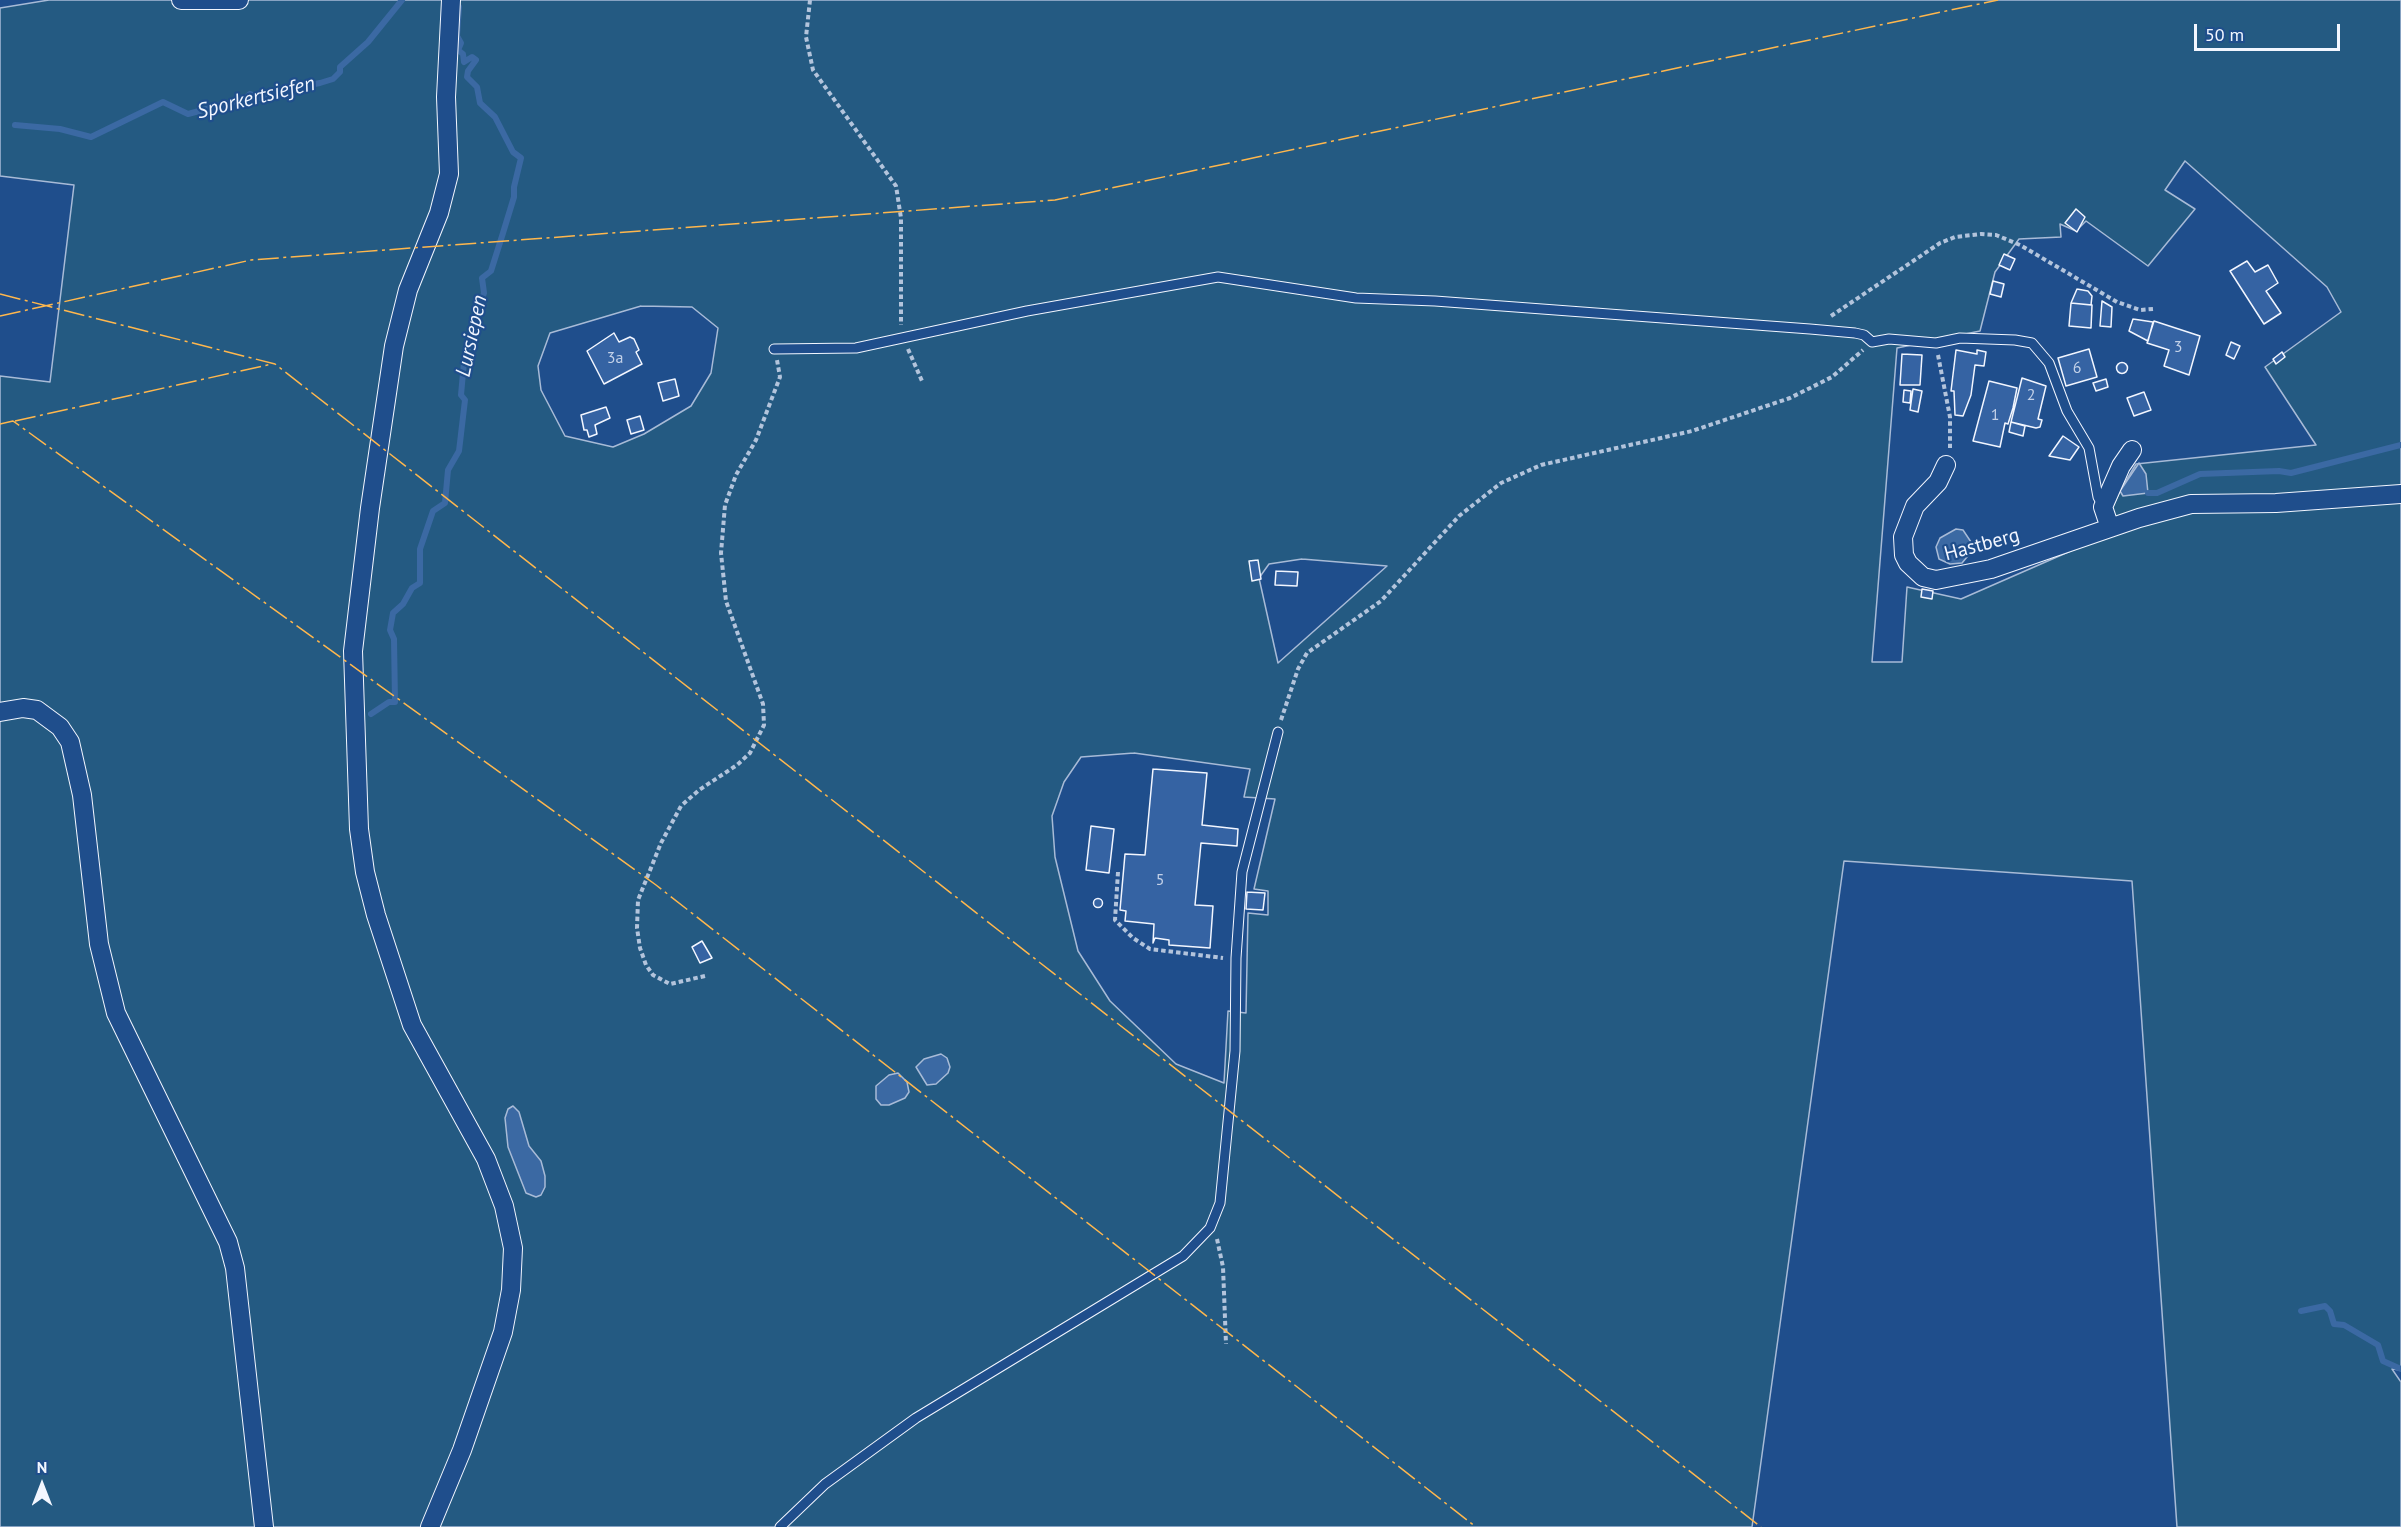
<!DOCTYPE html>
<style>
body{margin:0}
#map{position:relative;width:2401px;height:1527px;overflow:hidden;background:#1f4e8c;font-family:"PT Sans",sans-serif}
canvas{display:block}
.north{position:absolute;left:12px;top:1455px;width:60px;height:60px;-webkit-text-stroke:4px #1f4e8c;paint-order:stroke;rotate:0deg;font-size:16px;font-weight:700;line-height:24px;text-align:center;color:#f2f6ff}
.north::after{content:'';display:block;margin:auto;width:21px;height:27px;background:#f2f6ff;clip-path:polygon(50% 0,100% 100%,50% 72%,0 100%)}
.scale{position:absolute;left:2194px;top:24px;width:146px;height:27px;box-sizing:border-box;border:3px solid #f2f6ff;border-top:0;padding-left:8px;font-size:18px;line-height:21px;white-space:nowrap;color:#f2f6ff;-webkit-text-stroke:4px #1f4e8c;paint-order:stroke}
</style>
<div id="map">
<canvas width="2401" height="1527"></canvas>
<div class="north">N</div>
<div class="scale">50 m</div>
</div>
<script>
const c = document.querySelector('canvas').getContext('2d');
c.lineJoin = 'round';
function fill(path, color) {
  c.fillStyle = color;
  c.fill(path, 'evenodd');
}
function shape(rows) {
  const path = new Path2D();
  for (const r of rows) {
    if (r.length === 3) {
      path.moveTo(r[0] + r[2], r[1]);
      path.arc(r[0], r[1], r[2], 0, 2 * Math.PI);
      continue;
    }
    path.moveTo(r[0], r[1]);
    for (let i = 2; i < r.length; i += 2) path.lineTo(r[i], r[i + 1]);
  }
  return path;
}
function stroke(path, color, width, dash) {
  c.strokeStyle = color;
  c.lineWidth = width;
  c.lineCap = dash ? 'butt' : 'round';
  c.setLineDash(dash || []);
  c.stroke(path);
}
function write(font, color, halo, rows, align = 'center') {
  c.font = font + ' "PT Sans",sans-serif';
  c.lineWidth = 4.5;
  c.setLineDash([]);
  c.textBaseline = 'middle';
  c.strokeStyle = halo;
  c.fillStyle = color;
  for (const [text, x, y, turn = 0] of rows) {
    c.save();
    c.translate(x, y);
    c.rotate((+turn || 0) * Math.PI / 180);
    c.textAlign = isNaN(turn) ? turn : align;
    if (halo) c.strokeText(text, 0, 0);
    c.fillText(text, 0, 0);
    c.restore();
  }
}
const green = shape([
 [49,0,2401,0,2401,1370,2392,1369,2401,1382,2401,1527,2177,1527,2132,881,1844,861,1752,1527,0,1527,0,376,50,382,74,185,0,176,0,8,49,0],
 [2185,161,2327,287,2341,312,2265,367,2316,445,2136,464,2120,491,2098,539,1961,599,1907,587,1902,662,1872,662,1897,348,1980,331,1995,272,2019,239,2061,237,2060,224,2076,231,2086,221,2148,266,2195,209,2165,190,2185,161],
 [641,306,692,307,718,328,711,373,691,406,644,434,613,447,565,436,541,390,538,366,550,333,641,306],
 [1302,559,1387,566,1278,663,1259,578,1269,564,1302,559],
 [1134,753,1250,769,1244,797,1275,799,1254,889,1268,891,1268,915,1248,913,1246,1013,1228,1011,1224,1083,1176,1064,1110,1001,1078,951,1055,857,1052,816,1064,782,1081,757,1134,753]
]);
fill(green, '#245a82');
stroke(green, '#a8bbd7', 1.5);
const water = shape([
 [2139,463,2146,474,2148,493,2123,496,2120,491,2139,463],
 [1956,529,1963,530,1971,542,1972,551,1962,563,1950,564,1939,559,1936,547,1940,538,1956,529],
 [941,1054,947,1058,950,1067,948,1073,936,1084,927,1085,916,1067,924,1059,941,1054],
 [898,1073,907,1082,909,1092,905,1098,889,1105,881,1105,876,1099,876,1086,889,1075,898,1073],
 [513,1106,519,1112,529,1146,541,1161,545,1176,545,1187,541,1195,536,1197,526,1193,508,1147,505,1118,508,1109,513,1106]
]);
fill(water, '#3b69a3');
stroke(water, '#a8bbd7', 1.5);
stroke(shape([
 [15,125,60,129,91,137,163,102,188,114,244,99,250,94,260,98,267,93,320,83,333,79,340,72,340,67,368,42,402,0],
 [2148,493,2157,493,2200,474,2279,471,2291,473,2401,445],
 [371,714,389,702,395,702,394,639,390,630,393,613,403,604,412,588,420,583,420,549,433,511,445,503,448,470,459,451,465,400,461,395,464,362,467,350,475,336,476,316,484,293,482,278,491,271,503,233,514,197,514,187,521,158,513,152,495,117,480,103,477,87,467,77,468,71,476,60,472,57,464,62,463,54,458,50,461,43,457,36,459,7],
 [2301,1311,2325,1306,2330,1311,2334,1324,2344,1325,2378,1345,2383,1361,2401,1369]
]), '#3b69a3', 6);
const building = shape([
 [2076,209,2085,217,2077,232,2065,223,2076,209],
 [2004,254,2015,259,2010,270,1999,265,2004,254],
 [2247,261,2255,272,2268,265,2278,283,2266,291,2281,313,2264,324,2230,271,2247,261],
 [1993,281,2004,284,2001,297,1990,294,1993,281],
 [2077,289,2088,291,2092,296,2091,305,2071,303,2077,289],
 [2102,301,2112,307,2111,327,2100,326,2102,301],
 [2071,303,2092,305,2091,328,2069,326,2071,303],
 [2133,319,2153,322,2148,341,2129,331,2133,319],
 [2154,321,2200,336,2189,375,2164,366,2169,350,2147,343,2154,321],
 [614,333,619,342,630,337,634,339,639,350,636,352,642,364,604,384,587,351,614,333],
 [2231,342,2240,346,2234,359,2226,355,2231,342],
 [2089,349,2097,377,2066,386,2058,358,2089,349],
 [1956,350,1977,354,1977,350,1986,352,1984,366,1975,365,1971,395,1963,416,1955,415,1954,391,1951,391,1956,350],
 [2282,352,2285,357,2276,364,2273,359,2282,352],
 [1902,354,1922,355,1920,385,1900,385,1902,354],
 [2122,368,5.5],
 [2022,378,2046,386,2038,419,2042,420,2040,427,2036,428,2011,422,2022,378],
 [675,379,679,396,663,401,658,383,675,379],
 [2106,379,2108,387,2096,391,2093,383,2106,379],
 [1989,381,2017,388,2013,408,2008,424,2005,423,2000,447,1973,441,1989,381],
 [1913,389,1922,391,1918,412,1910,410,1913,389],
 [1904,390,1911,391,1910,403,1903,402,1904,390],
 [2144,392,2151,410,2134,416,2127,398,2144,392],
 [606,407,610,418,595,425,597,434,589,437,587,430,584,430,581,415,606,407],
 [640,416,644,430,631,434,627,420,640,416],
 [2011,422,2025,426,2023,436,2009,432,2011,422],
 [2063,436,2079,447,2070,460,2049,456,2063,436],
 [1258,560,1261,579,1252,581,1249,561,1258,560],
 [1276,571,1298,572,1297,586,1275,585,1276,571],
 [1922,589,1933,591,1932,599,1921,597,1922,589],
 [1153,769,1207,773,1202,825,1238,829,1237,846,1201,843,1195,905,1213,906,1210,948,1169,945,1169,940,1155,938,1153,943,1154,924,1125,921,1126,911,1120,910,1125,854,1145,855,1153,769],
 [1091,826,1114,829,1109,873,1086,870,1091,826],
 [1247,892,1265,893,1263,910,1246,909,1247,892],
 [1098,903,4.5],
 [702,941,712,958,700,963,692,947,702,941]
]);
fill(building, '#3563a3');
stroke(building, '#f2f6ff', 1.5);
const lane = shape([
 [774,349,856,348,1027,311,1218,277,1356,298,1435,301,1810,329,1855,333,1864,335,1872,342,1889,339,1936,343,1960,338,2015,340,2032,343,2049,363,2067,411,2089,448,2098,497,2103,506],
 [780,1527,825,1484,916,1418,1183,1256,1210,1228,1220,1203,1235,1051,1236,958,1242,872,1278,732]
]);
const street = shape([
 [181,0,239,0],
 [1946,465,1938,482,1915,506,1903,537,1904,555,1908,563,1923,577,1936,580,1991,569,2139,518,2191,504,2276,503,2401,494],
 [2110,528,2103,507,2121,466,2132,450],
 [0,712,23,708,37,710,60,727,70,742,82,795,99,944,116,1013,228,1242,235,1268,264,1527],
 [430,1527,462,1450,503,1332,511,1290,513,1248,504,1206,486,1159,412,1025,376,915,365,872,359,829,353,651,370,508,394,346,408,290,439,213,449,174,446,97,451,0]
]);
stroke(lane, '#f2f6ff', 11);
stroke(street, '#f2f6ff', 20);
stroke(shape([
 [810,0,806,37,813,70,896,186,901,218,901,325],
 [1831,316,1940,243,1955,237,1981,234,1996,235,2020,245,2117,302,2140,310,2153,309],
 [908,349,922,381],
 [1938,355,1950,417,1950,448],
 [1281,720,1298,669,1307,653,1381,601,1459,516,1501,483,1541,465,1692,431,1790,398,1832,377,1863,350],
 [1118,872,1115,920,1133,938,1150,949,1223,958],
 [705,976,670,984,653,975,646,965,640,948,637,928,638,900,661,843,681,806,699,790,737,765,750,753,764,725,763,704,726,601,721,553,725,505,736,475,756,440,780,377,777,360],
 [1217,1239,1223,1267,1226,1344]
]), '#b3c4dc', 4, [4.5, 3]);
stroke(lane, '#1f4e8c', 9);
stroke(street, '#1f4e8c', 18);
stroke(shape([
 [0,294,275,364,1761,1527],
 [0,316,251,260,1055,200,1998,0],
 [15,421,272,364],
 [0,424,13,421,656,885,1476,1527]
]), '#ffb74d', 1.5, [21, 4.5, 3, 4.5]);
write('16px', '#c3d1e8', null, [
 ["3",2178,347],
 ["3a",615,358],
 ["6",2077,368],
 ["2",2031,395],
 ["1",1995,415],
 ["5",1160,880]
]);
write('20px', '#f2f6ff', '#1f4e8c', [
 ["Hastberg",1982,545,-15]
]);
write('italic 21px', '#f2f6ff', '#1f4e8c', [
 ["Sporkertsiefen",256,98,-14],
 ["Lursiepen",472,336,-78]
]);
</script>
